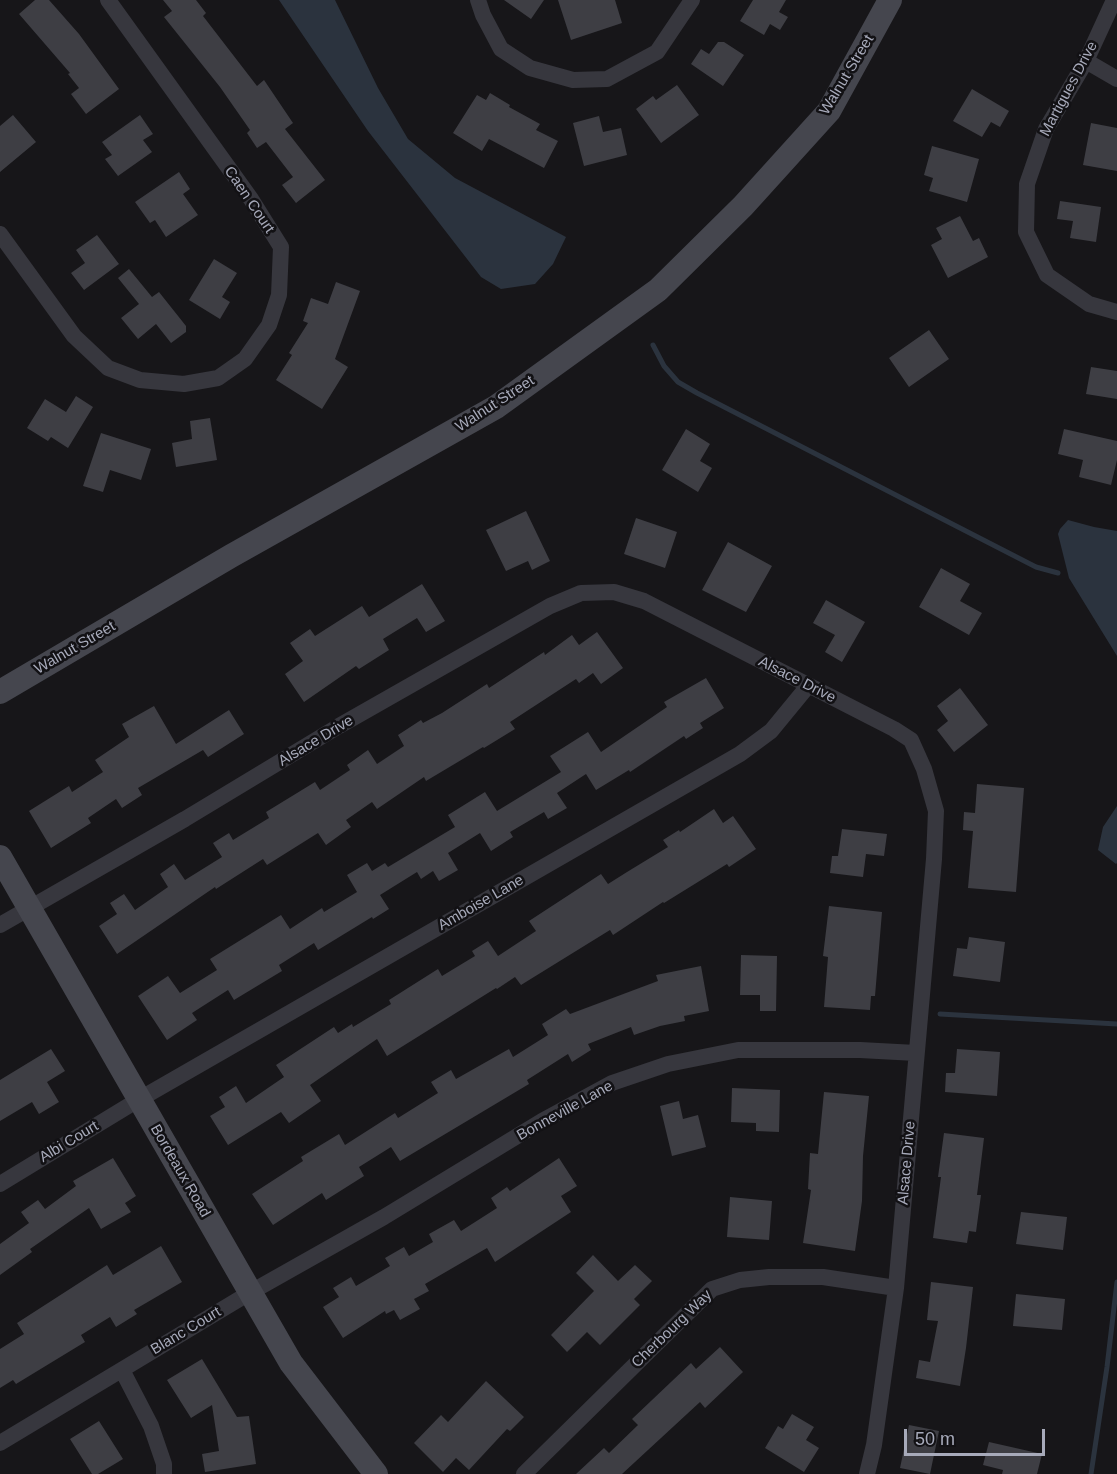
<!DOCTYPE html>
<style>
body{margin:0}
#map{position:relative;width:1117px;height:1474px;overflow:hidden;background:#171619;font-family:Helvetica,sans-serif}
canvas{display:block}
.scale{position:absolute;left:904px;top:1429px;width:141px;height:27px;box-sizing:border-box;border:3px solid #a7aaba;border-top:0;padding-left:8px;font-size:18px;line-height:21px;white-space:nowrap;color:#a7aaba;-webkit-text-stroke:4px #121114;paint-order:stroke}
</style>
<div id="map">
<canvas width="1117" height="1474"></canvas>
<div class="scale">50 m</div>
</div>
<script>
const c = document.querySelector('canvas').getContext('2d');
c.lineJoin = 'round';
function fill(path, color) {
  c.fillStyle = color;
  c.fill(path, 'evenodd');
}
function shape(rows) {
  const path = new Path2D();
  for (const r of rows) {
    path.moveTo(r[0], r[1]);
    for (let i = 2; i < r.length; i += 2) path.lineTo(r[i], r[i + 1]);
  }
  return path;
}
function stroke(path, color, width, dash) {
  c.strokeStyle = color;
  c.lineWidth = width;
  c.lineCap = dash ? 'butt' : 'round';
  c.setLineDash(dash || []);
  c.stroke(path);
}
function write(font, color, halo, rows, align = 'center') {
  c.font = font + ' Helvetica,sans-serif';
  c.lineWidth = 5;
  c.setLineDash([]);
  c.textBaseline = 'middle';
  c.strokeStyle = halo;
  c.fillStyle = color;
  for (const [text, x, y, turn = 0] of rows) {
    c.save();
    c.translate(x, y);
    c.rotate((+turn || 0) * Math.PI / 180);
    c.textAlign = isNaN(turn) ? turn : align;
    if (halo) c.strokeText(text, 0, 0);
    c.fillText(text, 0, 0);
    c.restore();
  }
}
fill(shape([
 [279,0,335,0,378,88,408,139,455,178,566,237,553,264,535,284,501,289,481,277,368,131],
 [1068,520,1094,527,1117,531,1117,656,1069,578,1058,534,1060,529],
 [1117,806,1117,863,1116,864,1098,850,1103,827]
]), '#2b333e');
stroke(shape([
 [653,345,664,366,678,382,697,393,1036,567,1058,573],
 [940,1014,1117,1024],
 [1091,1474,1107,1367,1117,1282]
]), '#2b333e', 5);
fill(shape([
 [35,0,49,0,79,34,119,89,86,114,71,94,79,88,68,74,70,73,19,14],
 [163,0,196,0,206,13,203,16,257,86,264,80,293,123,285,129,325,180,296,203,282,185,293,177,266,142,257,148,247,133,250,130,220,87,164,17,172,11],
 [504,0,544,0,531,19],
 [558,0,615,0,622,23,571,40],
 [753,0,786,0,779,12,788,17,780,30,770,24,764,35,740,21],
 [718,42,724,42,744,55,723,86,691,64,701,49,709,54],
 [677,85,699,115,661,143,636,109,653,96,656,100],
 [972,89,1009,111,1000,127,991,122,982,137,953,121],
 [490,93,510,105,509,107,540,124,536,130,558,141,544,168,489,139,482,151,453,133,477,95,486,100],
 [13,115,36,142,0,172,0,126],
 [140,115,153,134,143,140,152,152,118,176,105,159,112,155,102,142],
 [599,116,603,132,621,128,627,155,584,166,573,123],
 [1091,123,1117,128,1117,171,1083,165],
 [932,146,979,159,967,202,929,191,933,178,924,175],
 [179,172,190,189,183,194,198,215,166,237,155,220,150,223,135,202],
 [1060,201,1101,207,1096,242,1070,238,1073,221,1057,219],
 [960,216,973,241,979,238,988,257,948,278,931,245,942,239,936,228],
 [97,235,119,264,84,290,71,273,85,263,76,250],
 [214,259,237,273,222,297,230,302,220,319,189,300],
 [129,269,152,297,159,292,186,326,186,332,171,343,156,324,138,339,121,318,139,304,118,278],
 [336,282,360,291,335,359,348,367,322,409,276,380,292,355,289,353,308,323,303,321,311,298,328,304],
 [929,330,949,359,909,387,889,358],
 [1091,367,1117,371,1117,399,1086,394],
 [76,396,93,407,68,448,51,437,48,441,27,428,45,399,66,412],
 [210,418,217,460,176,467,172,443,192,439,190,421],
 [686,429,710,444,700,461,712,468,698,492,662,470],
 [1064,429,1117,441,1117,460,1111,485,1079,477,1083,460,1058,454],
 [101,433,151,449,141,480,110,470,103,492,83,486],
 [526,511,550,561,532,570,528,561,506,571,486,530],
 [636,518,677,532,665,568,624,554],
 [728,542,772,566,746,612,702,590],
 [941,568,970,584,960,601,982,613,969,635,919,607],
 [422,584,445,621,426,632,417,618,383,639,389,650,359,669,356,666,304,702,285,674,303,661,290,643,310,629,315,636,362,606,369,617],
 [826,600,865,622,842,662,825,652,835,635,813,623],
 [597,632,623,668,601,684,593,673,579,683,576,679,510,722,515,729,484,748,483,747,426,781,424,777,377,809,372,802,346,820,351,827,326,845,318,833,267,865,263,859,216,889,215,887,117,954,99,926,117,914,110,903,124,894,135,910,168,887,160,874,174,864,185,880,222,857,213,843,229,833,233,840,269,818,266,812,315,782,320,790,350,770,347,765,368,750,377,764,404,746,398,735,421,720,423,723,442,713,487,684,489,688,544,652,545,655,572,635,579,645],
 [706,678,724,708,700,723,703,728,686,739,684,736,630,772,629,770,596,790,586,774,557,793,567,808,548,819,544,812,510,832,513,837,491,851,480,833,448,853,458,870,439,881,433,871,421,879,417,872,380,895,389,909,373,919,372,917,318,950,314,943,279,965,282,971,234,1000,228,990,192,1013,197,1020,167,1040,138,996,168,976,180,993,217,970,210,959,281,915,290,929,322,908,324,912,357,892,347,875,367,863,372,871,385,863,388,867,455,827,448,815,485,792,497,811,561,772,550,756,588,732,601,752,667,707,664,702],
 [960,688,988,725,954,752,937,730,948,721,937,706],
 [154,706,176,744,229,710,244,734,208,757,203,750,138,788,142,795,122,808,116,799,88,818,91,823,51,848,29,811,69,786,72,792,103,772,95,760,129,737,122,724],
 [977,784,1024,788,1016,892,968,888,973,831,963,830,964,812,975,813],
 [714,809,723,823,733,816,756,849,729,867,727,864,664,903,663,902,613,935,610,930,521,985,515,977,497,989,496,988,387,1056,377,1039,310,1085,321,1101,289,1123,281,1112,228,1145,210,1116,225,1107,219,1097,236,1086,246,1103,284,1077,276,1065,334,1027,338,1033,352,1024,353,1027,391,1004,389,1000,438,969,442,976,475,956,472,951,488,941,498,956,536,931,529,921,601,874,608,884,627,872,668,847,663,840,679,830,680,832],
 [842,829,887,834,884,856,866,854,863,877,830,873,832,856,838,856],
 [829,906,882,912,875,996,871,996,870,1010,824,1007,828,957,823,956],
 [969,937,1005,942,1000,982,953,976,957,948,967,949],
 [741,955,777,956,776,1011,760,1011,760,995,740,995],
 [701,966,709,1011,684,1016,685,1021,660,1026,634,1035,631,1027,588,1044,591,1050,572,1062,568,1054,527,1080,529,1084,400,1161,391,1147,359,1167,364,1176,326,1200,322,1193,273,1225,252,1194,303,1161,301,1157,339,1134,345,1145,395,1113,398,1118,438,1093,431,1082,451,1070,456,1079,509,1049,513,1057,548,1035,542,1024,566,1009,570,1014,658,981,656,975],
 [51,1049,65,1071,47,1082,59,1102,39,1114,32,1102,0,1121,0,1080],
 [957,1049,1000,1052,997,1096,945,1092,946,1073,955,1073],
 [732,1088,780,1090,779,1132,756,1131,756,1123,731,1122],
 [824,1092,869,1096,863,1156,862,1201,855,1251,803,1243,811,1190,808,1189,810,1153,818,1154],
 [679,1101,683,1119,698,1115,706,1147,672,1156,660,1106],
 [944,1133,984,1138,977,1195,981,1195,976,1232,969,1231,967,1243,933,1238,941,1177,938,1177],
 [113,1158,136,1196,125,1203,131,1212,101,1229,89,1208,30,1249,32,1252,0,1275,0,1244,29,1223,21,1212,38,1200,45,1209,76,1186,73,1181],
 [559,1158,577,1186,561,1196,571,1212,495,1262,487,1248,425,1284,429,1291,414,1299,420,1309,400,1320,394,1310,386,1314,385,1311,343,1338,323,1307,339,1297,333,1288,351,1277,356,1286,390,1266,385,1258,404,1247,409,1256,433,1242,429,1234,454,1220,461,1231,497,1208,491,1198,507,1187,510,1191],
 [730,1197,772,1201,769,1240,727,1237],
 [1021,1212,1067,1217,1063,1250,1016,1244],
 [161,1246,182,1282,134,1310,137,1314,116,1327,110,1317,81,1335,85,1342,16,1384,13,1380,0,1388,0,1349,24,1334,17,1323,107,1265,113,1275],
 [593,1255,618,1281,635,1265,652,1281,634,1299,640,1305,600,1345,587,1332,567,1352,551,1335,594,1291,576,1273],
 [931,1282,973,1287,966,1348,960,1386,916,1378,919,1360,930,1362,938,1321,927,1320],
 [1016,1294,1065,1299,1062,1330,1013,1326],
 [720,1347,743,1372,705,1408,700,1402,622,1474,576,1474,604,1448,609,1453,638,1425,632,1419,691,1363,696,1369],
 [202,1359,237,1417,249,1416,256,1464,205,1472,202,1454,219,1451,212,1405,191,1418,167,1380],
 [486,1381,524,1417,510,1431,507,1429,469,1470,456,1458,443,1472,414,1443,441,1415,448,1422],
 [792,1414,814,1427,806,1440,819,1448,804,1472,765,1448,778,1426,783,1429],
 [99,1421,123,1459,98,1474,92,1474,70,1439],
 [909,1425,939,1431,930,1474,900,1468],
 [989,1442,1042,1454,1037,1474,1002,1474,1003,1470,983,1465]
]), '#3e3e44');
stroke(shape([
 [478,0,483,15,501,49,530,68,573,80,607,79,657,52,692,0],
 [1114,0,1086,61,1046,129,1027,184,1026,232,1047,275,1089,304,1117,312],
 [1086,61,1117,79],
 [0,234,74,336,108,368,140,380,184,384,218,378,245,359,269,325,279,295,281,247,251,199,108,0],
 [0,925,185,819,339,726,550,606,581,593,614,592,644,601,894,729,911,740,924,769,936,811,934,859,896,1288,874,1445,867,1474],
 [0,1184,138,1100,740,754,771,731,808,686],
 [122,1370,151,1426,164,1464,164,1474],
 [0,1443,251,1292,384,1217,542,1121,612,1083,668,1064,738,1050,860,1050,916,1053],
 [524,1474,712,1289,740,1280,769,1277,823,1277,896,1288]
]), '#37373e', 16);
stroke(shape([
 [0,692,231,556,496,407,658,290,743,206,829,111,890,0],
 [0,857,291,1363,376,1474]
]), '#45464e', 24);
write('15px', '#a7aaba', '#121114', [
 ["Walnut Street",847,75,-59],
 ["Martigues Drive",1069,89,-62],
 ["Caen Court",249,200,56],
 ["Walnut Street",495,404,-33],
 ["Walnut Street",75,648,-30],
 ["Alsace Drive",797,680,27],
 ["Alsace Drive",316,741,-31],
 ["Amboise Lane",481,903,-30],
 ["Bonneville Lane",565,1111,-29],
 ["Albi Court",69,1142,-31],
 ["Alsace Drive",907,1163,-85],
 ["Bordeaux Road",180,1171,60],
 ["Cherbourg Way",672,1329,-44],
 ["Blanc Court",186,1331,-31]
]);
</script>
